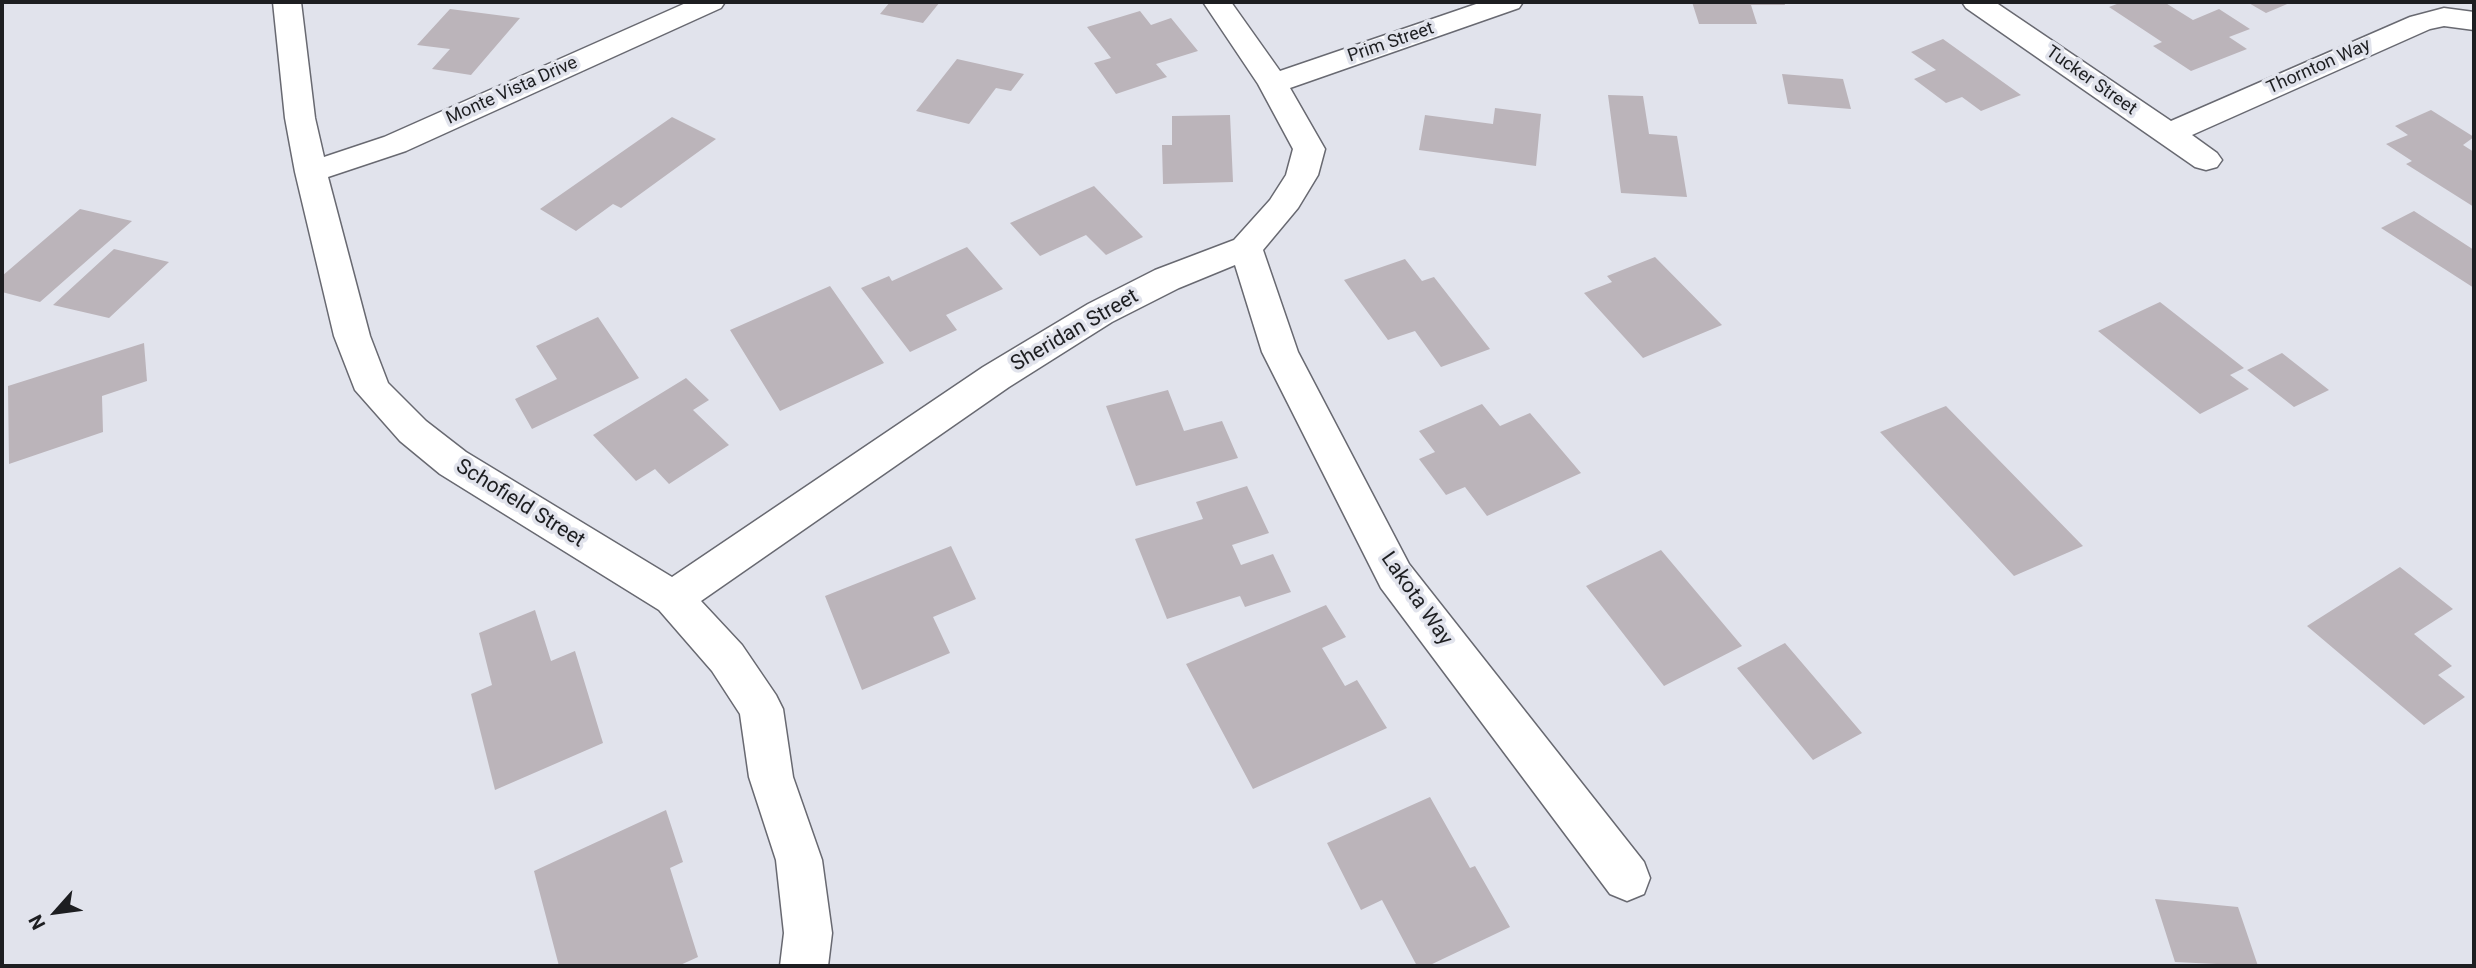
<!DOCTYPE html>
<style>
body{margin:0}
#map{position:relative;width:2476px;height:968px;overflow:hidden;background:#e1e3ec;font-family:Roboto,sans-serif}
canvas{display:block}
.frame{position:absolute;inset:0;border:4px solid #1d1e21;pointer-events:none}
.north{position:absolute;left:21px;top:877px;width:70px;height:70px;-webkit-text-stroke:5px #e1e3ec;paint-order:stroke;rotate:242deg;font-size:19px;font-weight:700;line-height:28px;text-align:center;color:#1d1e21}
.north::after{content:'';display:block;margin:auto;width:24px;height:32px;background:#1d1e21;clip-path:polygon(50% 0,100% 100%,50% 72%,0 100%)}
</style>
<div id="map">
<canvas width="2476" height="968"></canvas>
<div class="frame"></div>
<div class="north">N</div>
</div>
<script>
const c = document.querySelector('canvas').getContext('2d');
c.lineJoin = 'round';
function fill(path, color) {
  c.fillStyle = color;
  c.fill(path, 'evenodd');
}
function shape(rows) {
  const path = new Path2D();
  for (const r of rows) {
    path.moveTo(r[0], r[1]);
    for (let i = 2; i < r.length; i += 2) path.lineTo(r[i], r[i + 1]);
  }
  return path;
}
function stroke(path, color, width, dash) {
  c.strokeStyle = color;
  c.lineWidth = width;
  c.lineCap = dash ? 'butt' : 'round';
  c.setLineDash(dash || []);
  c.stroke(path);
}
function write(font, color, halo, rows, align = 'center') {
  c.font = font + ' Roboto,sans-serif';
  c.lineWidth = 7;
  c.setLineDash([]);
  c.textBaseline = 'middle';
  c.strokeStyle = halo;
  c.fillStyle = color;
  for (const [text, x, y, turn = 0] of rows) {
    c.save();
    c.translate(x, y);
    c.rotate((+turn || 0) * Math.PI / 180);
    c.textAlign = isNaN(turn) ? turn : align;
    if (halo) c.strokeText(text, 0, 0);
    c.fillText(text, 0, 0);
    c.restore();
  }
}
fill(shape([
 [890,2,940,2,923,23,880,14],
 [1692,2,1784,2,1785,5,1751,5,1757,24,1699,24],
 [2122,2,2164,2,2193,20,2219,9,2250,29,2229,37,2247,49,2191,71,2153,46,2162,42,2109,7],
 [2247,2,2292,2,2266,13],
 [450,9,520,18,471,75,432,69,450,49,417,45],
 [1140,11,1151,25,1171,18,1198,51,1156,64,1167,77,1116,94,1094,63,1111,58,1087,27],
 [1943,39,2021,95,1981,111,1962,97,1946,103,1914,79,1936,70,1911,52],
 [957,59,1024,74,1011,91,996,88,969,124,916,111],
 [1782,74,1843,79,1851,109,1788,104],
 [1608,95,1643,96,1649,134,1677,136,1687,197,1621,193],
 [1495,108,1541,114,1536,166,1419,150,1425,115,1493,124],
 [2431,110,2474,137,2463,145,2474,152,2474,207,2406,164,2412,161,2386,144,2408,135,2395,126],
 [1230,115,1233,182,1163,184,1162,145,1172,145,1172,116],
 [672,117,716,139,621,208,613,204,576,231,540,209],
 [1094,186,1143,237,1106,255,1086,235,1040,256,1010,223],
 [80,209,132,221,40,302,2,292,2,276],
 [2414,211,2474,250,2474,288,2381,228],
 [967,247,1003,289,946,315,957,330,910,352,861,288,889,276,892,281],
 [114,249,169,262,109,318,53,305],
 [1655,257,1722,325,1643,358,1584,293,1612,282,1607,276],
 [1405,259,1422,281,1434,277,1490,349,1441,367,1415,331,1388,340,1344,280],
 [830,286,884,363,780,411,730,330],
 [2160,302,2244,368,2230,375,2249,389,2200,414,2098,331],
 [598,317,639,378,532,429,515,399,557,379,536,346],
 [144,343,147,381,102,396,103,432,9,464,8,386],
 [2282,353,2329,390,2294,407,2247,370],
 [686,378,709,400,693,410,729,445,669,484,655,469,636,481,593,435],
 [1168,390,1184,431,1222,421,1238,458,1136,486,1106,406],
 [1482,404,1500,426,1530,413,1581,473,1487,516,1465,487,1446,495,1419,459,1435,452,1419,431],
 [1946,406,2083,546,2014,576,1880,432],
 [1247,486,1269,533,1232,545,1241,565,1273,554,1291,592,1245,607,1240,596,1167,619,1135,539,1203,519,1196,502],
 [951,546,976,599,933,617,950,653,862,690,825,596],
 [1661,550,1742,646,1664,686,1586,586],
 [2400,567,2453,609,2414,634,2452,666,2438,675,2465,697,2424,725,2307,626],
 [1326,605,1346,637,1322,648,1345,686,1357,680,1387,728,1253,789,1186,664],
 [535,610,551,661,575,651,603,743,495,790,471,694,492,685,479,633],
 [1785,643,1862,733,1813,760,1737,668],
 [1430,797,1470,868,1475,866,1510,927,1428,966,1417,966,1382,900,1361,910,1327,843],
 [666,810,683,862,670,868,698,957,678,966,559,966,534,871],
 [2155,899,2238,907,2258,966,2175,962]
]), '#bbb4ba');
const street = shape([
 [273,2,301,2,315,118,324,157,384,137,688,2,725,2,721,8,406,151,328,177,370,336,388,383,426,421,466,452,672,577,983,367,1088,304,1155,270,1234,240,1270,200,1286,175,1293,149,1258,84,1203,2,1231,2,1280,71,1482,2,1523,2,1519,8,1290,88,1325,149,1318,175,1298,208,1263,250,1298,352,1409,564,1644,862,1650,878,1644,894,1627,901,1610,894,1381,588,1262,352,1235,265,1179,288,1112,322,1009,387,701,601,742,645,776,695,783,709,793,777,822,860,832,933,828,966,780,966,784,933,776,860,749,777,740,714,712,671,659,610,440,474,400,441,355,390,334,336,295,172,285,118,273,2],
 [1962,2,1995,2,2171,121,2410,17,2444,8,2474,12,2474,30,2444,26,2430,29,2192,135,2217,153,2222,160,2217,167,2206,170,2195,167,1966,8,1962,2]
]);
stroke(street, '#686971', 3);
fill(street, '#fff');
write('18px', '#1d1e21', '#e1e3ec', [
 ["Prim Street",1391,43,-19],
 ["Thornton Way",2319,67,-24],
 ["Tucker Street",2091,81,35],
 ["Monte Vista Drive",512,91,-24]
]);
write('21px', '#1d1e21', '#e1e3ec', [
 ["Sheridan Street",1075,331,-30],
 ["Schofield Street",520,504,32],
 ["Lakota Way",1416,599,55]
]);
</script>
